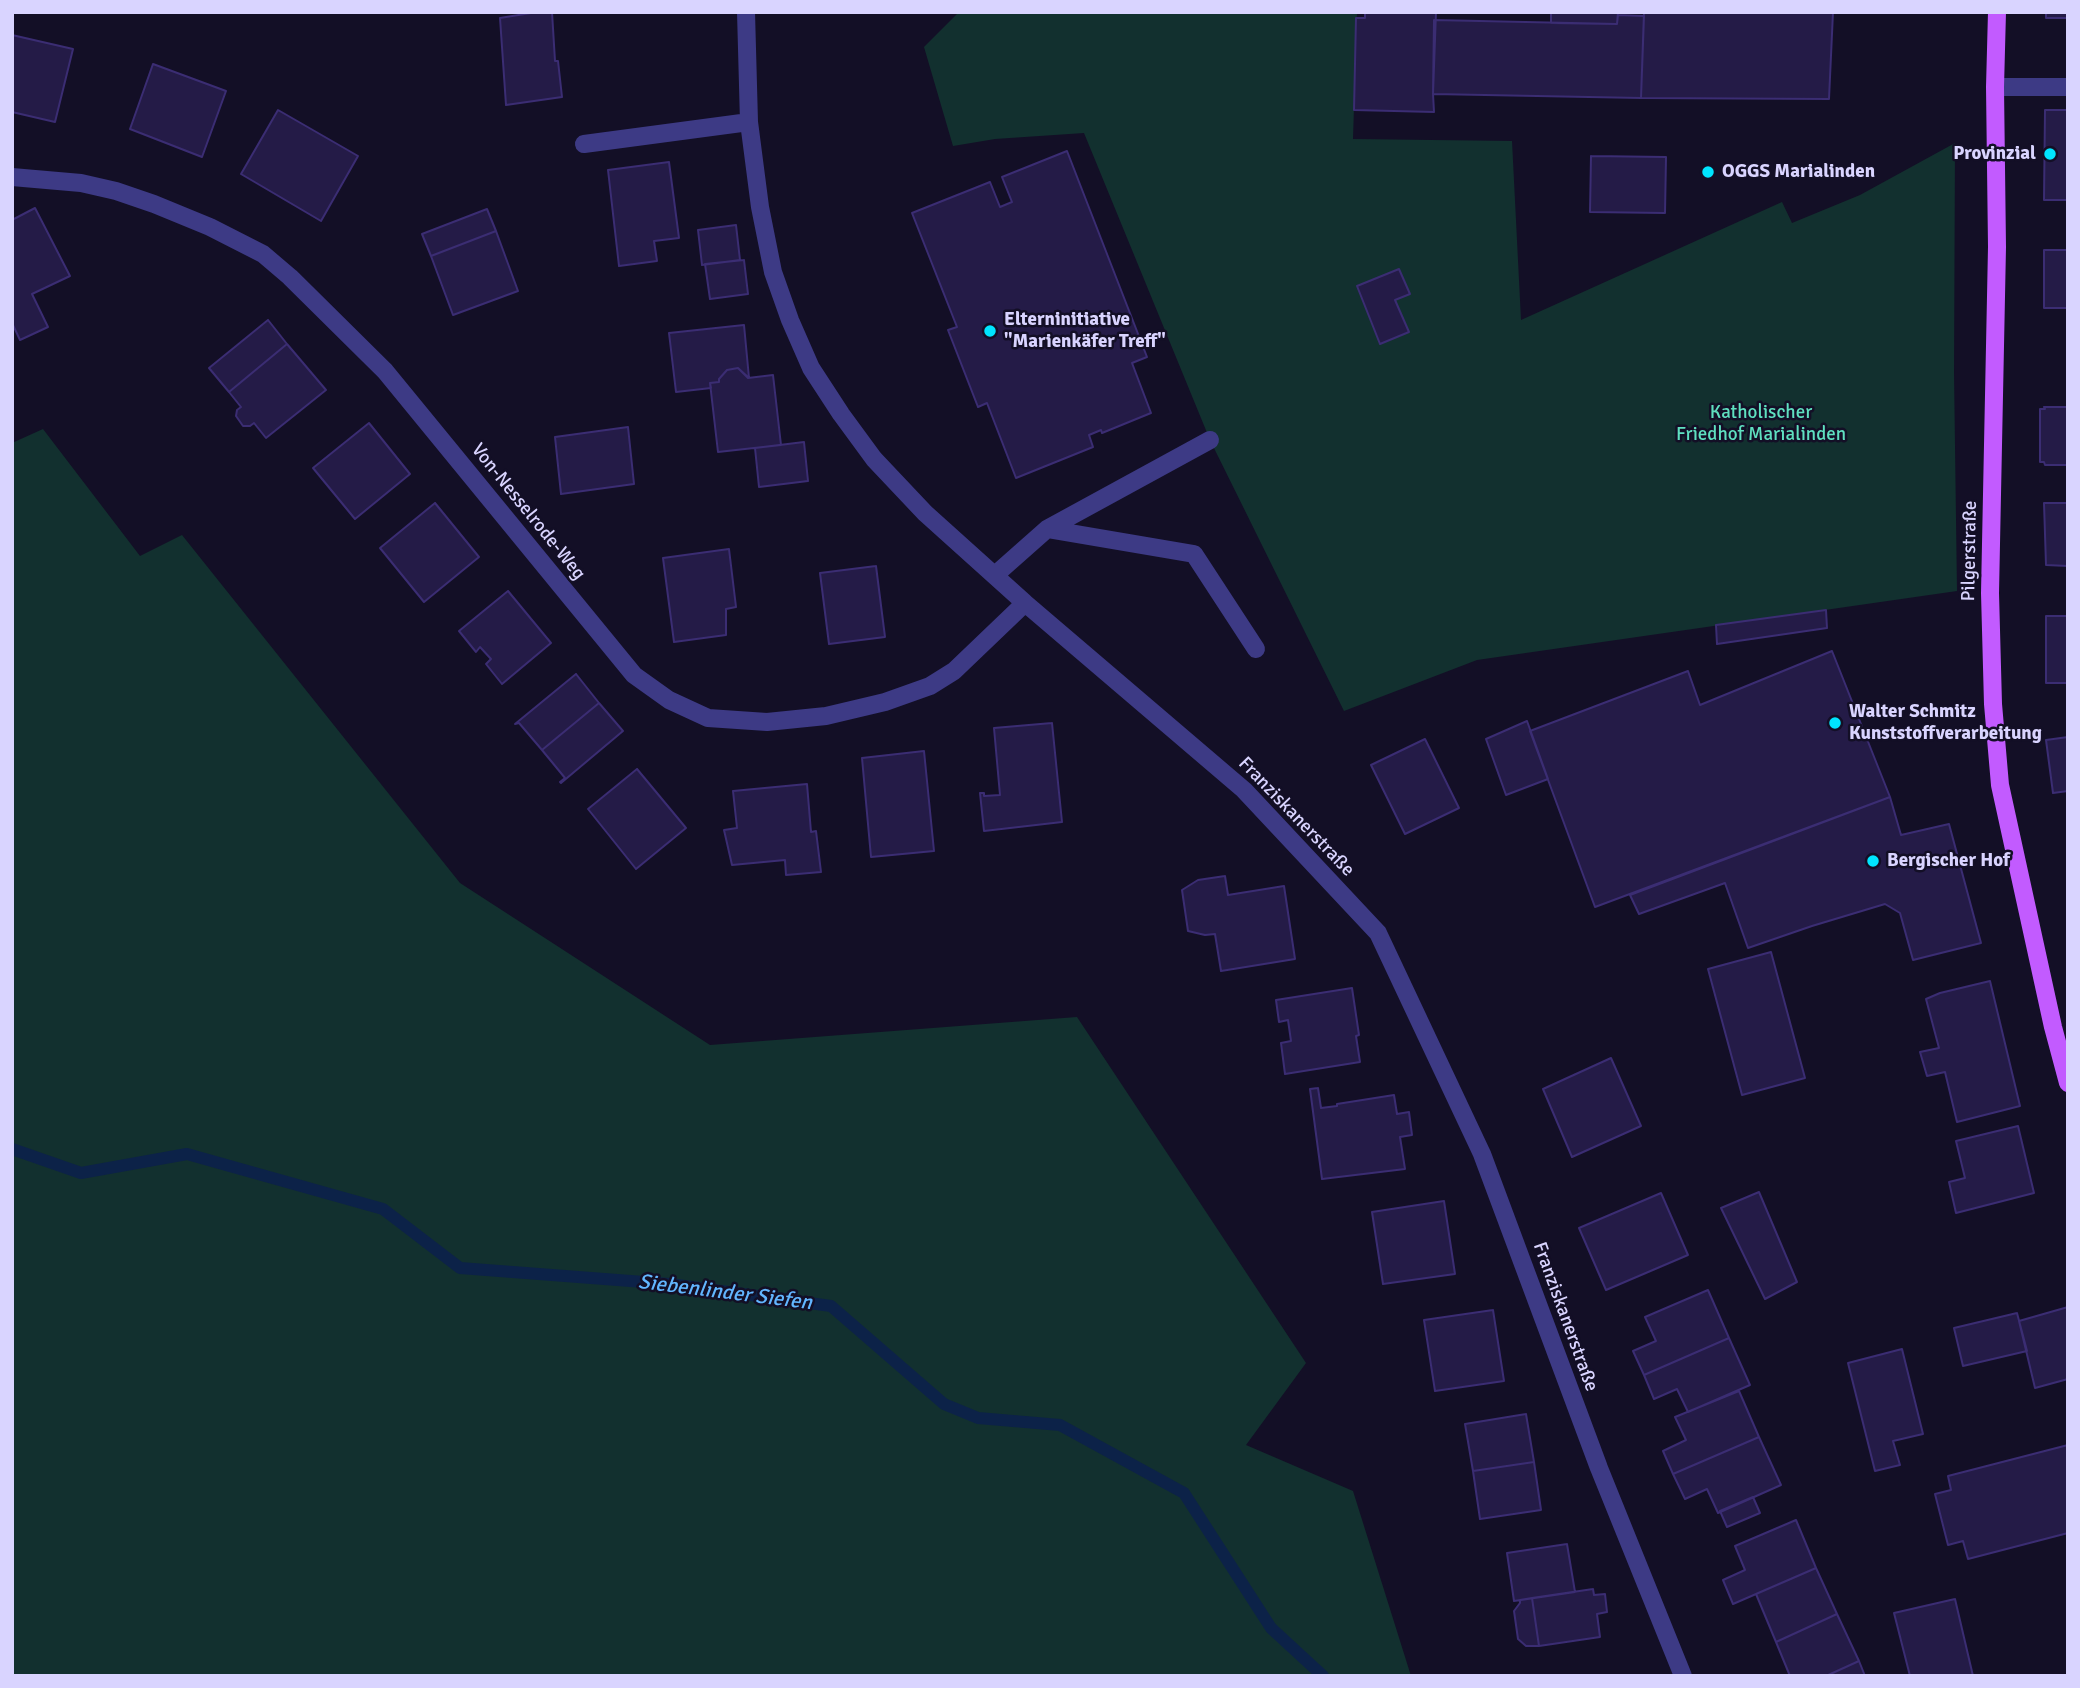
<!DOCTYPE html>
<meta charset="utf-8">
<style>
body{margin:0}
#map{position:relative;width:2080px;height:1688px;overflow:hidden;background:#130f26;font-family:Signika,sans-serif}
canvas{display:block}
.frame{position:absolute;inset:0;border:14px solid #d9d4ff;pointer-events:none}
</style>
<div id="map">
<canvas width="2080" height="1688"></canvas>
<div class="frame"></div>
</div>
<script>
const c = document.querySelector('canvas').getContext('2d');
c.lineJoin = 'round';
function fill(path, color) {
  c.fillStyle = color;
  c.fill(path, 'evenodd');
}
function shape(rows) {
  const path = new Path2D();
  for (const r of rows) {
    path.moveTo(r[0], r[1]);
    for (let i = 2; i < r.length; i += 2) path.lineTo(r[i], r[i + 1]);
  }
  return path;
}
function stroke(path, color, width, dash) {
  c.strokeStyle = color;
  c.lineWidth = width;
  c.lineCap = dash ? 'butt' : 'round';
  c.setLineDash(dash || []);
  c.stroke(path);
}
function write(font, color, halo, rows, align = 'center') {
  c.font = font + ' Signika,sans-serif';
  c.lineWidth = 5;
  c.setLineDash([]);
  c.textBaseline = 'middle';
  c.strokeStyle = halo;
  c.fillStyle = color;
  for (const [text, x, y, turn = 0] of rows) {
    c.save();
    c.translate(x, y);
    c.rotate((+turn || 0) * Math.PI / 180);
    c.textAlign = isNaN(turn) ? turn : align;
    if (halo) c.strokeText(text, 0, 0);
    c.fillText(text, 0, 0);
    c.restore();
  }
}
fill(shape([
 [959,12,1357,12,1353,139,1512,141,1521,320,1782,202,1792,223,1860,195,1955,143,1954,373,1957,591,1477,660,1344,711,1210,440,1084,133,995,139,953,146,924,47],
 [43,429,140,556,182,535,460,883,710,1045,1077,1017,1306,1363,1246,1445,1353,1491,1411,1676,12,1676,12,443]
]), '#12302f');
stroke(shape([
 [12,1149,81,1173,187,1154,383,1209,460,1268,670,1284,831,1306,944,1404,978,1418,1060,1425,1184,1493,1271,1628,1323,1676]
]), '#0c2248', 12);
const building = shape([
 [537,12,552,12,555,61,558,61,562,97,506,105,500,18,537,12],
 [1365,12,1436,12,1433,94,1434,112,1354,110,1356,18,1365,18,1365,12],
 [1551,12,1618,12,1617,24,1551,23,1551,12],
 [1644,12,1833,12,1829,99,1641,98,1644,12],
 [2046,12,2068,12,2068,18,2046,18,2046,12],
 [1618,15,1644,16,1641,98,1433,94,1434,20,1617,24,1618,15],
 [12,35,73,49,55,122,12,112,12,35],
 [153,64,226,91,202,157,130,129,153,64],
 [278,110,358,156,321,221,241,174,278,110],
 [2045,110,2068,110,2068,200,2044,200,2045,110],
 [1067,151,1147,357,1132,363,1151,413,1102,433,1101,430,1089,435,1093,447,1016,478,987,403,978,407,948,330,957,327,912,213,990,182,1000,207,1012,202,1002,177,1067,151],
 [1591,156,1666,157,1665,213,1590,212,1591,156],
 [669,162,679,238,654,241,657,261,619,266,608,170,669,162],
 [35,208,70,276,32,294,48,327,20,340,12,323,12,220,35,208],
 [487,209,496,231,431,256,422,234,487,209],
 [736,225,740,260,702,265,698,230,736,225],
 [496,231,518,291,453,315,431,256,496,231],
 [2044,250,2068,250,2068,308,2044,308,2044,250],
 [744,260,748,294,710,299,705,264,744,260],
 [1399,269,1410,294,1395,300,1409,332,1380,344,1357,286,1399,269],
 [268,320,287,344,229,392,209,368,268,320],
 [744,325,749,378,738,368,727,370,719,379,719,382,710,383,711,388,676,392,669,333,744,325],
 [287,344,326,390,266,438,254,423,250,426,243,426,236,416,237,410,241,407,229,392,287,344],
 [738,368,748,378,773,375,781,445,718,452,710,383,719,382,719,379,727,370,738,368],
 [2044,407,2068,407,2068,465,2045,465,2044,462,2040,462,2040,409,2045,409,2044,407],
 [369,423,410,474,355,519,313,468,369,423],
 [628,427,634,484,561,494,555,437,628,427],
 [804,442,808,481,759,487,755,448,804,442],
 [435,503,479,557,424,602,380,548,435,503],
 [2044,503,2068,503,2068,566,2046,565,2044,503],
 [729,549,736,607,726,609,726,635,674,642,663,558,729,549],
 [876,566,885,637,829,644,820,573,876,566],
 [508,591,551,643,502,684,486,664,491,659,480,647,476,652,459,631,508,591],
 [1826,610,1827,628,1717,644,1716,625,1826,610],
 [2046,616,2068,616,2068,683,2046,683,2046,616],
 [1832,651,1890,797,1595,907,1530,731,1688,671,1700,705,1832,651],
 [576,674,599,703,542,750,519,723,515,724,576,674],
 [599,703,623,731,561,783,560,782,565,778,542,750,599,703],
 [1527,721,1548,779,1506,795,1486,739,1527,721],
 [1052,723,1062,822,984,831,980,793,984,793,984,796,1000,795,994,728,1052,723],
 [2068,737,2068,791,2053,793,2046,740,2068,737],
 [1425,739,1459,808,1405,834,1371,765,1425,739],
 [924,751,934,851,871,857,862,758,924,751],
 [637,769,686,828,636,869,588,809,637,769],
 [807,784,811,832,816,831,821,872,786,875,785,860,732,865,724,830,737,828,733,791,807,784],
 [1890,797,1901,835,1949,824,1981,943,1913,960,1900,913,1885,904,1812,926,1748,948,1725,883,1639,914,1630,895,1890,797],
 [1225,876,1228,895,1284,886,1295,959,1221,971,1215,934,1205,935,1188,931,1182,890,1198,880,1225,876],
 [1771,952,1805,1078,1742,1095,1708,969,1771,952],
 [1990,981,2020,1106,1957,1122,1945,1072,1927,1076,1920,1052,1939,1048,1926,999,1940,993,1990,981],
 [1352,988,1359,1035,1356,1036,1360,1062,1285,1074,1281,1043,1291,1041,1288,1020,1279,1022,1276,1000,1352,988],
 [1611,1058,1641,1126,1572,1157,1543,1089,1611,1058],
 [1318,1088,1321,1108,1337,1106,1337,1104,1394,1095,1397,1114,1409,1112,1412,1135,1400,1137,1405,1169,1322,1179,1310,1089,1318,1088],
 [2018,1126,2034,1193,1956,1213,1949,1182,1965,1178,1956,1141,2018,1126],
 [1759,1192,1797,1282,1765,1299,1721,1208,1759,1192],
 [1661,1193,1688,1255,1606,1290,1579,1228,1661,1193],
 [1444,1201,1455,1274,1383,1284,1372,1212,1444,1201],
 [1708,1290,1729,1338,1644,1375,1633,1351,1656,1341,1645,1317,1708,1290],
 [2068,1307,2068,1379,2035,1388,2019,1321,2068,1307],
 [1493,1310,1504,1381,1435,1391,1424,1320,1493,1310],
 [2017,1313,2027,1351,1963,1366,1954,1328,2017,1313],
 [1729,1338,1750,1385,1688,1412,1677,1389,1654,1399,1644,1375,1729,1338],
 [1902,1349,1923,1434,1893,1441,1900,1465,1875,1471,1848,1363,1902,1349],
 [1739,1391,1759,1437,1673,1474,1663,1451,1686,1440,1675,1417,1739,1391],
 [1526,1414,1534,1462,1473,1471,1465,1424,1526,1414],
 [1759,1437,1781,1485,1718,1513,1707,1489,1685,1499,1673,1474,1759,1437],
 [2068,1445,2068,1533,1968,1559,1963,1541,1948,1545,1935,1494,1951,1490,1948,1476,2068,1445],
 [1534,1462,1541,1510,1480,1519,1473,1471,1534,1462],
 [1753,1497,1760,1513,1727,1527,1720,1511,1753,1497],
 [1796,1520,1816,1568,1733,1604,1723,1580,1745,1570,1735,1546,1796,1520],
 [1567,1544,1575,1592,1514,1601,1507,1553,1567,1544],
 [1816,1568,1837,1614,1776,1642,1756,1594,1816,1568],
 [1593,1589,1594,1595,1605,1594,1607,1612,1597,1614,1600,1637,1539,1646,1532,1598,1593,1589],
 [1532,1598,1539,1646,1526,1646,1518,1639,1514,1611,1520,1603,1520,1600,1532,1598],
 [1955,1599,1973,1676,1910,1676,1894,1613,1955,1599],
 [1837,1614,1859,1661,1826,1676,1790,1676,1776,1642,1837,1614],
 [1859,1661,1865,1676,1826,1676,1859,1661]
]);
fill(building, '#241b47');
stroke(building, '#3b2d73', 2);
stroke(shape([
 [746,12,749,122,760,207,773,272,790,320,811,368,841,414,874,459,925,513,1025,603,1244,790,1378,933,1482,1154,1599,1468,1683,1676],
 [1995,87,2068,87],
 [584,144,749,122],
 [12,177,81,183,116,191,154,204,210,227,263,254,290,277,385,371,634,675,669,700,708,718,767,722,826,716,885,702,930,686,954,671,1025,603],
 [1047,529,1194,554,1256,649],
 [995,575,1047,529,1210,440]
]), '#3d3a85', 18);
stroke(shape([
 [1997,12,1995,87,1997,247,1990,593,1993,704,2000,785,2053,1027,2068,1083]
]), '#c25bff', 18);
for (const [x, y, r, color] of [
 [2050,154,7,"#00e5ff"],
 [1708,172,7,"#00e5ff"],
 [990,331,7,"#00e5ff"],
 [1835,723,7,"#00e5ff"],
 [1873,861,7,"#00e5ff"]
]) {
  const dot = new Path2D();
  dot.arc(x, y, r, 0, 2 * Math.PI);
  c.fillStyle = color;
  c.fill(dot);
  stroke(dot, '#130f26', 2.5);
}
write('bold 19px', '#d9d4ff', '#130f26', [
 ["Provinzial",2036,154,"right"],
 ["OGGS Marialinden",1722,172],
 ["Elterninitiative",1004,320],
 ["\"Marienkäfer Treff\"",1004,342],
 ["Walter Schmitz",1849,712],
 ["Kunststoffverarbeitung",1849,734],
 ["Bergischer Hof",1887,861]
], 'left');
write('19px', '#5fe0c0', '#130f26', [
 ["Katholischer",1761,413],
 ["Friedhof Marialinden",1761,435]
]);
write('19px', '#d9d4ff', '#130f26', [
 ["Von-Nesselrode-Weg",528,512,51],
 ["Pilgerstraße",1970,551,-89],
 ["Franziskanerstraße",1296,817,46],
 ["Franziskanerstraße",1565,1317,70]
]);
write('italic 21px', '#62b6ff', '#130f26', [
 ["Siebenlinder Siefen",725,1293,7]
]);
</script>
